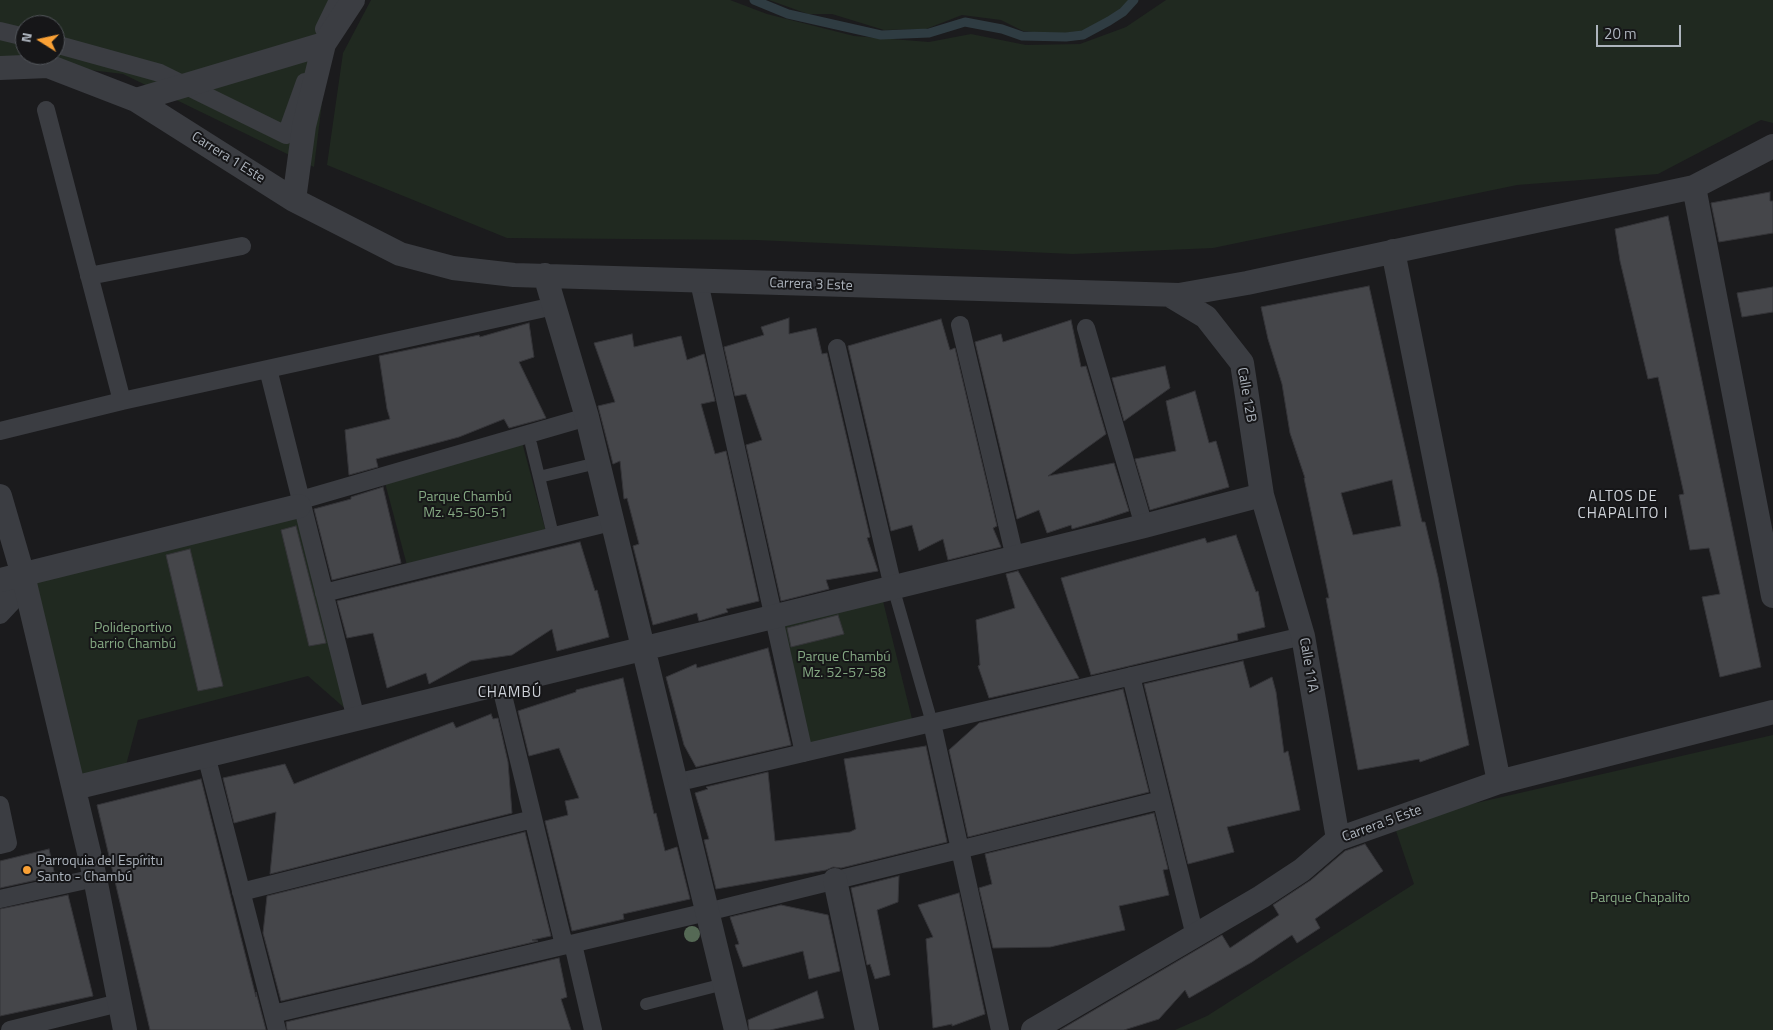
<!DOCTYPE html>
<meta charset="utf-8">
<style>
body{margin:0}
#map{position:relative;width:1773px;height:1030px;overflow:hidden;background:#1b1b1d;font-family:"Titillium Web",sans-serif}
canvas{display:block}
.north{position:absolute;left:15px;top:15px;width:50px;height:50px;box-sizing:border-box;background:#161618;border:1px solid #52555a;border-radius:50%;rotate:280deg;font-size:14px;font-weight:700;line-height:20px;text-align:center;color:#adb4bd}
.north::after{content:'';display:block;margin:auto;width:18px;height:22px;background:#faa135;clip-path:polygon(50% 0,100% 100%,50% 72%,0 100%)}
.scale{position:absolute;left:1596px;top:25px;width:85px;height:22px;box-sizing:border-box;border:2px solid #adb4bd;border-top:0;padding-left:6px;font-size:15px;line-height:18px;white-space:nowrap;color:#adb4bd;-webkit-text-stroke:4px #161618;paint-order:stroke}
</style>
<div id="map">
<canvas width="1773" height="1030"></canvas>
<div class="north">N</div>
<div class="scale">20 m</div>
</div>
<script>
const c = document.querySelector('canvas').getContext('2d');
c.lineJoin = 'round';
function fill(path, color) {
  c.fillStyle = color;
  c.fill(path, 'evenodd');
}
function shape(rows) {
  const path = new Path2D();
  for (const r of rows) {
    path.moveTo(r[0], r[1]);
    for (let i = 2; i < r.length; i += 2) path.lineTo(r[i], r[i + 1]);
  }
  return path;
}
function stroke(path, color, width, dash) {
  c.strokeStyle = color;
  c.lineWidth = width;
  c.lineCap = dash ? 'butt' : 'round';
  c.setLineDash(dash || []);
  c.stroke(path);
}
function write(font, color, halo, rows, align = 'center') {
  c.font = font + ' "Titillium Web",sans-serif';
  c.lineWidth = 4;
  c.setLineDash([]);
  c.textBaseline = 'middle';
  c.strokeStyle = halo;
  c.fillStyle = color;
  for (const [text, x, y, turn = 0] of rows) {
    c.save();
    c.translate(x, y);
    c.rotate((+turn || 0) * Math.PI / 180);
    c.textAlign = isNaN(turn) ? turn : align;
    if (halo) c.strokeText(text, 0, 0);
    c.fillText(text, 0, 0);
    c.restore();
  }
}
fill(shape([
 [0,0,355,0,329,46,314,167,123,74,0,59],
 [25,25,55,25,55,55,25,55],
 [371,0,730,0,767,14,854,36,929,42,971,34,1026,45,1080,44,1126,27,1166,0,1773,0,1773,123,1761,120,1658,174,1517,185,1213,248,1073,254,756,240,507,238,327,165,343,53],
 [769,0,1131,0,1121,11,1107,20,1083,33,1066,35,1023,31,1001,20,962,15,926,29,884,30,832,14,808,14],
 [522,442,546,532,408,569,384,479],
 [297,513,348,711,308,676,138,720,125,769,80,780,32,578],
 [883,601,913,723,808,746,776,619],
 [1773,735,1773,1030,1175,1030,1207,1016,1414,884,1393,822]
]), '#202920');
stroke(shape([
 [754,0,788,14,881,35,929,33,965,22,1002,29,1022,36,1066,37,1083,35,1109,21,1123,12,1134,0]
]), '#2f3c42', 9);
const building = shape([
 [1770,192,1770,201,1773,201,1773,233,1719,242,1711,203,1770,192],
 [1668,216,1761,667,1720,677,1702,597,1720,594,1709,548,1690,550,1679,495,1684,494,1658,377,1648,379,1620,261,1615,229,1668,216],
 [1369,286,1422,522,1425,522,1438,577,1469,745,1420,762,1419,759,1358,770,1326,598,1329,598,1304,478,1305,478,1290,433,1282,384,1268,339,1261,307,1369,286],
 [1392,480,1401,526,1353,535,1341,493,1392,480],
 [1773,287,1773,312,1742,317,1737,293,1773,287],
 [789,318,789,334,816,328,822,354,827,353,870,537,867,538,878,571,826,580,829,589,781,601,746,445,762,440,746,394,735,396,724,347,764,335,761,327,789,318],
 [941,319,950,350,955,348,997,526,993,528,1001,547,948,560,943,539,919,551,912,525,891,531,848,346,941,319],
 [1071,320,1081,367,1086,366,1106,434,1048,476,1114,463,1129,511,1099,521,1072,529,1071,525,1047,533,1039,510,1017,519,975,342,1001,334,1003,342,1071,320],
 [529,323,534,357,519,362,546,418,509,428,504,419,459,437,376,459,378,467,349,475,345,430,390,419,387,409,379,356,479,335,480,337,529,323],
 [632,334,634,347,681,336,687,360,704,354,715,401,701,404,715,454,726,451,759,601,726,609,728,612,699,621,697,613,653,625,633,546,639,544,627,498,624,499,620,461,613,464,598,406,615,402,594,343,632,334],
 [1165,366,1170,388,1124,421,1112,378,1165,366],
 [1195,391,1209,443,1216,441,1229,487,1150,510,1135,459,1176,451,1166,401,1195,391],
 [383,487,401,563,332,580,314,509,351,499,351,497,383,487],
 [296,526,326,643,309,646,281,530,296,526],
 [1236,535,1256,592,1258,591,1265,627,1237,634,1238,640,1091,675,1061,578,1205,538,1207,543,1236,535],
 [580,542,595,591,597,590,609,637,557,651,552,629,512,655,471,661,429,684,426,673,387,688,373,633,347,638,337,601,580,542],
 [190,549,223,686,198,691,166,555,190,549],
 [1018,571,1079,678,989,698,978,666,980,665,976,620,1015,608,1006,574,1018,571],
 [838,615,844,634,791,647,787,628,838,615],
 [768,648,791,745,696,767,684,745,666,677,696,664,697,668,768,648],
 [1243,661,1250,688,1272,677,1276,692,1284,753,1288,751,1300,810,1227,827,1234,852,1188,864,1144,684,1243,661],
 [623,678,654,814,656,813,665,851,677,847,690,899,623,914,624,919,572,931,545,821,568,815,565,801,579,798,559,748,529,756,518,711,576,692,576,690,623,678],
 [1123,689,1149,792,968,837,949,750,979,723,1123,689],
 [491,714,493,719,498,718,508,762,512,813,270,874,276,812,234,823,223,778,285,764,294,784,453,722,456,728,491,714],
 [926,746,947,842,841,868,833,867,826,870,716,889,704,840,709,839,695,793,708,789,706,787,768,772,775,841,850,832,856,829,844,759,926,746],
 [201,779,256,997,256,992,266,1030,150,1030,97,805,201,779],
 [1154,813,1168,869,1163,870,1169,895,1119,906,1125,930,1050,947,993,948,979,888,992,884,985,854,1154,813],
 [525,832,551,936,532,940,538,941,281,1001,263,933,267,896,525,832],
 [1365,844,1383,871,1315,919,1320,928,1297,943,1292,935,1252,962,1189,998,1185,990,1159,1019,1124,1030,1060,1030,1222,935,1230,948,1279,915,1273,905,1311,880,1345,851,1365,844],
 [49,849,55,876,0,888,0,861,49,849],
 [899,876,898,902,877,910,890,975,875,979,870,964,867,965,851,888,899,876],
 [959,893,985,1014,952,1026,952,1024,933,1028,926,939,933,937,918,905,959,893],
 [68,895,93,996,0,1016,0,909,68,895],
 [781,905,828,915,840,971,809,979,803,951,743,967,735,945,739,944,730,917,781,905],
 [559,958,567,997,561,999,571,1030,287,1030,286,1022,559,958],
 [817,991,824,1018,770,1030,749,1030,748,1020,817,991]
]);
fill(building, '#45464a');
stroke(building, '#353539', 1);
stroke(shape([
 [531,444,539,477],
 [552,531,539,477,597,463],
 [893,587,932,723],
 [646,1004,724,984]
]), '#3b3d42', 12);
stroke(shape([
 [324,29,338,0],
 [0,31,25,37],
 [55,44,160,73,286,135,305,82],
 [46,110,122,401],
 [89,276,242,246],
 [699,282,804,753],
 [960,325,1015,558],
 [1086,328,1144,526],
 [837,348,893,587],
 [268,369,356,719],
 [0,431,122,401,554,306],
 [299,506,301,500,587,417],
 [324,593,611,522],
 [0,594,10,593,14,596,14,600,0,615],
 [1131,676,1195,936],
 [500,683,564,945],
 [932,723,1000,1030],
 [206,755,277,1030],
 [675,783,1303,636],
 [0,805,8,843,0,845],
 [241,892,533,819],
 [0,899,95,878],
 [573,944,593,1030],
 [273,1014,707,912,1161,800],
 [10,1030,119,1003]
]), '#3b3d42', 18);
stroke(shape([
 [0,68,48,66,136,100,294,200,400,254,453,268,514,275,1179,295,1247,283,1694,187,1773,146],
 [136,100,324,44,353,0],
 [1694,187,1773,596],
 [294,200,304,126,324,44],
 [1393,251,1499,782],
 [545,275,587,417,736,1030],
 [1171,296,1206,317,1242,363,1262,495,1303,636,1338,839],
 [0,496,23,575,95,878,125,1030],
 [0,580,299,506],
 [74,788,1144,526,1262,495],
 [835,880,867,1030],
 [1033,1030,1261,897,1302,870,1338,839,1499,782,1773,712]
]), '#3b3d42', 24);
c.fillStyle = '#556955';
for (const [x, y] of [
 [692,934]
]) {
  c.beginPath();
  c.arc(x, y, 8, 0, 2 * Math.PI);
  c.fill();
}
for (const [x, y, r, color] of [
 [27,870,5,"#faa135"]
]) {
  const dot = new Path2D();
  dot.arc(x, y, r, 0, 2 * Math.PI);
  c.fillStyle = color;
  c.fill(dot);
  stroke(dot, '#161618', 2);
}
write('14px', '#adb4bd', '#161618', [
 ["Carrera 1 Este",228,158,32],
 ["Carrera 3 Este",811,285,2],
 ["Calle 12B",1246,395,80],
 ["Calle 11A",1308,665,80],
 ["Carrera 5 Este",1382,824,-20]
]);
write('14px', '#85a983', '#161618', [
 ["Parque Chambú",465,498],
 ["Mz. 45-50-51",465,514],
 ["Polideportivo",133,629],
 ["barrio Chambú",133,645],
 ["Parque Chambú",844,658],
 ["Mz. 52-57-58",844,674],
 ["Parque Chapalito",1640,899]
]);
write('14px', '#adb4bd', '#161618', [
 ["Parroquia del Espíritu",37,862],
 ["Santo - Chambú",37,878]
], 'left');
c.letterSpacing = '1px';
write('15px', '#ced2d9', '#161618', [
 ["ALTOS DE",1623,497],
 ["CHAPALITO I",1623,514],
 ["CHAMBÚ",510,693]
]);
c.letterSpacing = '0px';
</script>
